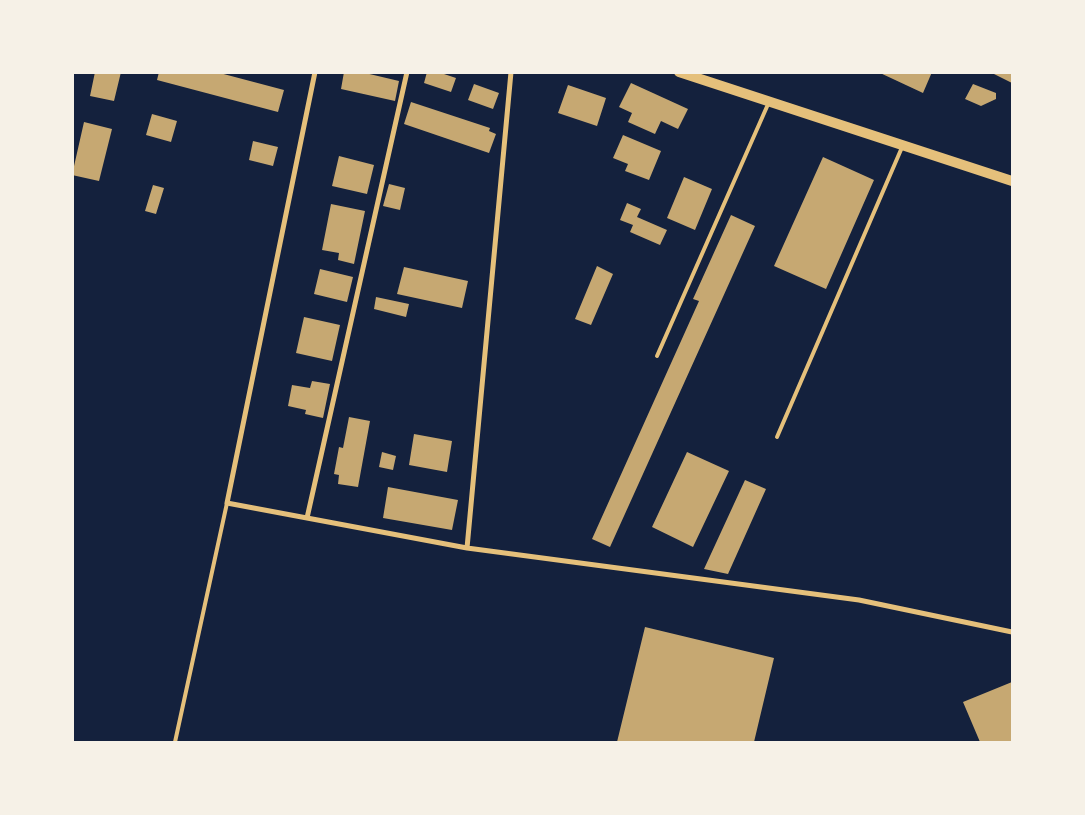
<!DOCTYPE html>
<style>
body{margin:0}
#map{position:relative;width:1085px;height:815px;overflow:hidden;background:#14213d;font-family:"DM Sans",sans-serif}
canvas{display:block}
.frame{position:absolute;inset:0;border:74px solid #f6f1e7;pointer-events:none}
</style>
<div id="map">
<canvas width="1085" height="815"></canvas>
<div class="frame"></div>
</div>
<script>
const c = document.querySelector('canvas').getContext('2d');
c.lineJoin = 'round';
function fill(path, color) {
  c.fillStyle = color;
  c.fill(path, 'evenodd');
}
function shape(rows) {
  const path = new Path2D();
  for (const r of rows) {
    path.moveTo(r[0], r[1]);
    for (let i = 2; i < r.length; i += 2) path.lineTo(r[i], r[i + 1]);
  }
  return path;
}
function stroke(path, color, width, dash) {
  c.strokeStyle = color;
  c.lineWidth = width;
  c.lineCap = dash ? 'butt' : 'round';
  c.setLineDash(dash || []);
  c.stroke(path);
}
fill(shape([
 [95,72,121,72,114,101,90,96],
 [159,72,216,72,284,90,278,112,157,80],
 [344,72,361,72,399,81,395,101,341,89],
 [427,72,438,72,456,78,451,92,424,83],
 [878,72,932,72,923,93],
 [990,72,1012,72,1012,83],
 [631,83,688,109,678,129,661,121,655,134,628,122,632,113,619,107],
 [474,84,499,93,493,109,468,100],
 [973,84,996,93,996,99,981,106,965,99],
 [568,85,606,98,597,126,558,113],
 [411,102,490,128,489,131,496,134,489,153,404,124],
 [152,114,177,121,171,142,146,135],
 [84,122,112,129,99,181,72,175],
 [623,135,661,151,649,180,625,171,628,164,613,158],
 [253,141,278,147,273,166,249,160],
 [339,156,374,165,367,194,332,186],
 [823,157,874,180,826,289,774,266],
 [684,177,712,189,695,230,667,218],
 [389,184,405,188,400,210,383,206],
 [153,185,164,188,156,214,145,211],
 [627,203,641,209,637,217,667,230,660,245,630,232,633,225,620,220],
 [331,204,365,211,354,264,338,260,339,253,322,250],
 [731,215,755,226,610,547,592,539,699,301,693,299],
 [597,266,613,274,591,325,575,319],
 [404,267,468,281,462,308,397,294],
 [320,269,353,277,347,302,314,294],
 [376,297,409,304,406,317,374,309],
 [304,317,340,325,332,361,296,353],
 [312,381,330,384,323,418,305,414,306,410,288,406,292,385,310,388],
 [349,417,370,421,358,487,338,484,339,475,334,474,339,447,343,448],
 [414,434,452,441,447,472,409,465],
 [382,452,396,456,393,470,379,467],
 [687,452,729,471,693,547,652,527],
 [745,480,766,489,728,574,704,569],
 [388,487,458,500,452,530,383,518],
 [645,627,774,658,754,742,617,742],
 [1012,682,1012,742,980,742,963,702]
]), '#c6a872');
stroke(shape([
 [657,356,769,102],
 [777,437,903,145],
 [175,742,227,503]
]), '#e5c07b', 4);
stroke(shape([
 [315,72,227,503,467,548,859,600,1012,632],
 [307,518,407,72],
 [467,548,511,72]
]), '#e5c07b', 5);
stroke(shape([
 [679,72,1012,181]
]), '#e5c07b', 10);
</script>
